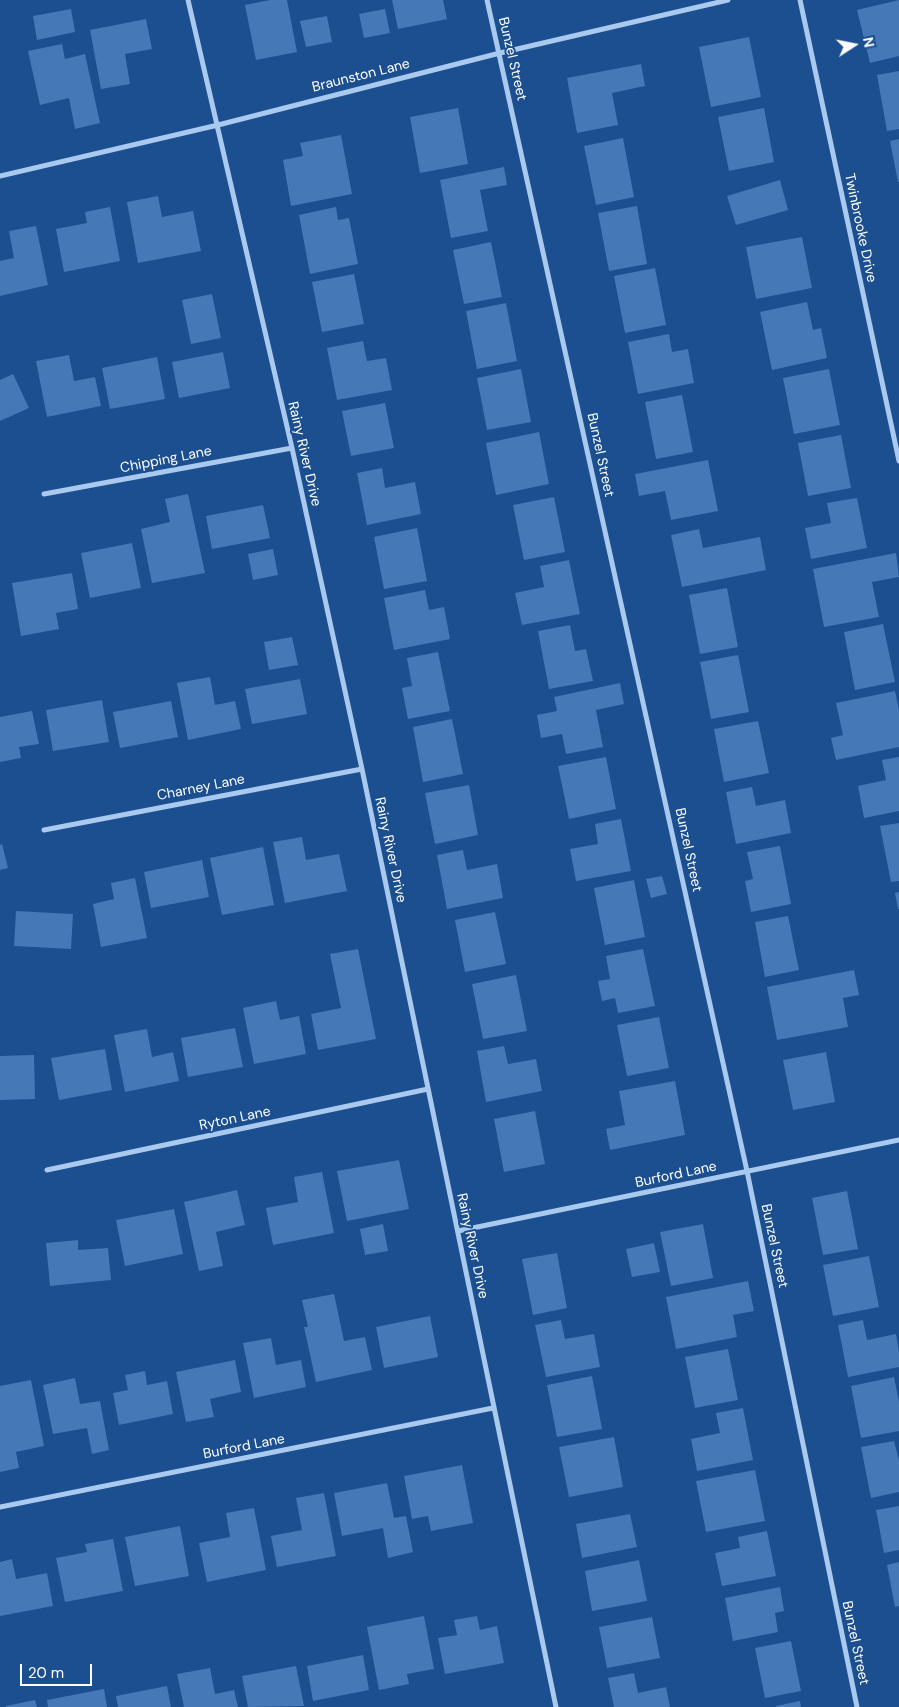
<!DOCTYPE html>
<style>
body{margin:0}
#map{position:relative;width:899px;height:1707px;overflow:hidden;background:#1b4f8f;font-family:"DM Sans",sans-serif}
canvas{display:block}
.north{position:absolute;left:829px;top:20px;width:50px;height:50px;-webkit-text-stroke:4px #1b4f8f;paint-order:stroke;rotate:79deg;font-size:14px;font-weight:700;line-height:20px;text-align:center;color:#fff}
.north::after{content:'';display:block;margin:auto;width:18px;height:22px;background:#fff;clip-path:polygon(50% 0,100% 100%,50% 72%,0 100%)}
.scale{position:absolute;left:20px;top:1664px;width:72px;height:22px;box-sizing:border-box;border:2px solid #fff;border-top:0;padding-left:6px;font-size:15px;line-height:18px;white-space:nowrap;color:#fff;-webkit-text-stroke:4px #1b4f8f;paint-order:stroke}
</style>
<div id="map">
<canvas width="899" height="1707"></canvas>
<div class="north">N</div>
<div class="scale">20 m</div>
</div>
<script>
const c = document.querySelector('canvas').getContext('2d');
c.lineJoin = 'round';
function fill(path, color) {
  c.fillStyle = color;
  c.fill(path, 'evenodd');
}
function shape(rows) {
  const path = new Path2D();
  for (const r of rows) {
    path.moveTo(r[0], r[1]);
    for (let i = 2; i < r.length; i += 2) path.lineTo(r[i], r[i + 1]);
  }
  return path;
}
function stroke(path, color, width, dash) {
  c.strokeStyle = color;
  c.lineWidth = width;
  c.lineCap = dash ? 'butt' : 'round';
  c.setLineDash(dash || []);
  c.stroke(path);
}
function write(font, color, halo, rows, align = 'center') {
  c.font = font + ' "DM Sans",sans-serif';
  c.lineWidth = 4;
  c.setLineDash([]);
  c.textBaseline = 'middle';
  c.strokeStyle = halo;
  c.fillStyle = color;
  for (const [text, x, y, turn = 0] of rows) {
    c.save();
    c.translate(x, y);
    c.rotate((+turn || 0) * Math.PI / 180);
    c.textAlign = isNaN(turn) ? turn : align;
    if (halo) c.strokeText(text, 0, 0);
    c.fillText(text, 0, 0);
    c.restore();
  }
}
fill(shape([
 [270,0,287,0,297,52,256,60,245,5],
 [392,0,443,0,447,19,398,29],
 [899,0,899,56,870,63,857,10],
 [71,9,75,32,37,40,33,16],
 [385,9,390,33,364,38,359,14],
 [327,16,332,42,306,47,300,21],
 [146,19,152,49,125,54,130,84,101,89,90,30],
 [749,37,761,97,711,107,699,47],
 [62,44,65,59,85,54,100,123,75,129,69,98,40,105,28,51],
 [641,64,645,86,612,93,618,125,577,133,567,78],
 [899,71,899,129,887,131,877,75],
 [458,108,468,164,420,173,410,117],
 [764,108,774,162,729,171,718,117],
 [341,135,352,194,291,206,283,160,303,156,300,143],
 [623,138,634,197,596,205,584,146],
 [899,139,899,182,898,182,890,141],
 [504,167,507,185,480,190,488,231,451,238,440,180],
 [780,180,788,210,736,225,727,196],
 [158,196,162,217,193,211,201,251,138,263,127,202],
 [637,206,647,264,609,271,598,213],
 [110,207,120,261,64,272,56,229,87,223,85,212],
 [336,207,338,220,349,218,358,264,310,274,299,215],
 [36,226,48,285,0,296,0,261,14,258,9,231],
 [802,237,812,288,756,299,746,247],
 [491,242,502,297,464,304,453,250],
 [655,268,666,325,625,333,614,276],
 [354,274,364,324,322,332,312,282],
 [212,294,221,338,191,344,182,300],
 [807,302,813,330,821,328,827,358,772,370,760,312],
 [506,303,517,361,477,369,466,311],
 [669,334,672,352,688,349,694,383,638,394,628,342],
 [363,341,367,361,386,358,392,390,337,400,327,348],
 [223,352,230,388,179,398,172,362],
 [69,355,74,381,95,377,101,406,47,417,36,361],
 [157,357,165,399,110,409,102,368],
 [521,369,531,422,487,430,477,378],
 [829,369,840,425,794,434,783,378],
 [13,374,29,408,0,421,0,380],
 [682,395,693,452,656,459,645,402],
 [385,403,394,448,351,456,342,411],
 [539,432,549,484,496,495,486,443],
 [841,435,851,488,808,496,798,443],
 [708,460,718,511,671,520,665,491,639,496,635,474],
 [382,468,385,488,415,482,421,514,367,525,357,473],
 [188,494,205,573,152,583,141,529,170,522,165,499],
 [554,497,565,552,524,560,513,505],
 [857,498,867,548,811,559,805,528,831,523,827,503],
 [263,505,270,538,212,549,206,516],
 [417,528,427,581,384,589,374,537],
 [699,529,703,548,760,537,766,570,682,587,671,535],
 [132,543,141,588,90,598,81,553],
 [273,549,278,575,253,580,248,554],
 [896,553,899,577,872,582,879,617,824,627,813,569],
 [569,560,580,614,522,625,515,593,544,587,540,566],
 [72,573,78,609,56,613,59,629,21,636,12,583],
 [727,588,738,647,700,654,689,595],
 [425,590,429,610,444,607,450,639,394,650,384,598],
 [883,624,895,682,855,690,844,632],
 [570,625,575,651,586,649,593,681,549,689,538,631],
 [292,637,298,665,269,670,264,642],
 [438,652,450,711,408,719,402,688,412,686,407,658],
 [738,655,749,712,711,719,700,662],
 [210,677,215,705,235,701,241,729,188,740,177,683],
 [300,679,307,714,252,724,245,689],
 [620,683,624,704,596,710,603,747,566,754,562,734,541,738,537,715,557,711,554,697],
 [895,691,899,710,899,747,836,760,831,738,843,735,836,703],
 [102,700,109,742,53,751,46,710],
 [171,701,178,737,120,748,113,712],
 [32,711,39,744,19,747,21,758,0,762,0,717],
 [452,719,463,774,423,782,413,727],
 [758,721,769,773,724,782,714,729],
 [606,757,616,809,569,819,558,766],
 [899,757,899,811,864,818,858,786,886,780,882,760],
 [469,785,478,835,435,844,425,793],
 [752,787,756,806,785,800,791,833,736,844,726,792],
 [621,819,631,871,576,881,570,849,598,844,595,824],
 [899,823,899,881,891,882,880,826],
 [302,837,306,860,339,854,347,891,285,903,273,842],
 [2,844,8,868,0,870,0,845],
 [780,846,791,904,751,912,745,881,753,879,747,852],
 [263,847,274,905,222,915,210,858],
 [463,850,467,870,497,864,503,898,447,909,437,855],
 [202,860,209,897,151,908,144,872],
 [662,876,667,894,651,898,646,879],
 [135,878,147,938,101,947,93,904,114,899,111,883],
 [634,880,645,937,605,945,594,888],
 [899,892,899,909,898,909,895,893],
 [16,911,73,914,71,949,14,946],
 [495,912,506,964,465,972,455,920],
 [788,916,799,970,765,977,755,922],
 [358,949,376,1039,318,1050,311,1014,341,1008,330,954],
 [643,949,655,1006,618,1013,615,998,602,1001,598,981,610,979,606,956],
 [854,970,859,995,843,998,848,1027,777,1040,767,987],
 [516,975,527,1031,483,1039,472,984],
 [276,1001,280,1020,299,1016,306,1054,254,1064,243,1008],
 [659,1017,669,1068,627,1076,617,1025],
 [235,1028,243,1067,188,1077,181,1038],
 [147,1029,152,1057,173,1052,179,1081,125,1092,114,1035],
 [504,1046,508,1064,536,1059,542,1091,486,1102,477,1051],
 [105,1049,112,1090,59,1100,51,1058],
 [826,1052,835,1102,793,1110,783,1060],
 [34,1055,35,1099,0,1100,0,1056],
 [675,1081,685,1135,610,1150,606,1129,625,1125,619,1091],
 [535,1111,545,1164,504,1172,494,1119],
 [399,1160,409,1209,347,1221,337,1171],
 [322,1172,334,1233,273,1245,266,1208,298,1202,294,1177],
 [237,1190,245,1225,216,1232,223,1266,199,1271,184,1202],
 [847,1191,858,1249,823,1255,812,1198],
 [174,1209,183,1254,125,1266,116,1220],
 [383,1224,388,1251,365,1255,360,1229],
 [703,1224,713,1278,671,1286,660,1232],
 [78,1240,78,1250,108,1248,111,1280,50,1286,46,1243],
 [654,1243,660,1272,632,1277,626,1249],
 [557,1253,567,1308,533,1315,522,1259],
 [869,1256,879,1307,833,1316,823,1265],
 [748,1281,754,1311,733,1315,737,1337,676,1349,666,1297],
 [334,1294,344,1341,365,1337,372,1370,316,1382,304,1327,308,1327,302,1300],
 [430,1316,438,1357,384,1368,376,1327],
 [561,1320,565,1339,594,1334,600,1367,546,1377,535,1325],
 [863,1320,867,1340,896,1334,899,1352,899,1367,848,1377,838,1325],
 [271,1338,276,1365,301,1360,306,1387,254,1398,243,1343],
 [728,1349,738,1400,695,1408,685,1357],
 [235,1360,241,1392,210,1399,214,1417,186,1422,176,1372],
 [145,1371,147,1385,167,1381,173,1414,119,1425,113,1393,128,1390,125,1375],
 [592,1376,602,1429,557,1437,547,1385],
 [894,1377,899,1402,899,1431,861,1438,851,1386],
 [75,1378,80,1404,100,1401,109,1450,92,1454,87,1428,53,1434,43,1385],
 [31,1380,44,1446,16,1452,19,1468,0,1472,0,1386],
 [743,1408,753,1460,697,1471,691,1439,720,1433,716,1413],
 [614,1437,623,1487,569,1497,559,1447],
 [894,1441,899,1460,899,1492,871,1498,861,1447],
 [462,1465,473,1523,431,1531,428,1516,412,1519,404,1476],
 [755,1470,765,1521,706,1532,696,1481],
 [387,1483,394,1518,406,1516,413,1552,388,1558,383,1528,342,1536,334,1493],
 [324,1493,336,1556,277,1567,271,1536,302,1530,296,1498],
 [899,1506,899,1550,884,1553,876,1510],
 [254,1508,266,1570,207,1582,199,1543,230,1537,226,1513],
 [630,1514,637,1547,582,1558,576,1524],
 [180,1526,189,1576,135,1586,125,1537],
 [767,1531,776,1576,722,1586,715,1553,740,1548,738,1537],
 [113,1539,123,1591,65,1602,56,1558,87,1552,85,1544],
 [12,1559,16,1579,47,1573,53,1606,0,1616,0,1562],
 [639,1560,647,1601,592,1611,585,1571],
 [899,1562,899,1606,895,1607,887,1565],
 [780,1587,784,1611,775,1613,778,1632,733,1641,725,1598],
 [424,1616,434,1669,407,1674,409,1684,379,1690,367,1627],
 [477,1616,480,1630,497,1626,504,1663,445,1674,438,1638,457,1635,454,1620],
 [652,1617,660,1658,607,1668,599,1627],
 [791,1641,801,1691,765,1698,755,1648],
 [363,1655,369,1690,313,1701,307,1666],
 [296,1666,304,1706,248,1707,242,1676],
 [210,1668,215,1694,234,1690,238,1707,184,1707,177,1674],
 [634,1673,638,1693,666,1687,670,1707,614,1707,608,1678],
 [167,1686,171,1707,118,1707,116,1696],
 [104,1689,107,1707,48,1707,47,1700],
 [35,1700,37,1707,6,1707,6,1706],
 [800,1701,801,1707,776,1707,776,1706]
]), '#4478b7');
stroke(shape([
 [188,0,292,448,362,769,556,1707],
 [487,0,747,1171,857,1707],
 [800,0,899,461],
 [0,176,218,125,500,53,728,0],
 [44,494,292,448],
 [44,830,362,769],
 [47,1170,428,1089],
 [458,1231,899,1140],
 [0,1507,493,1408]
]), '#a9c9ee', 5);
write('14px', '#fff', '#1b4f8f', [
 ["Bunzel Street",512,59,77],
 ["Braunston Lane",361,76,-14],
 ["Twinbrooke Drive",860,228,78],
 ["Rainy River Drive",304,454,77],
 ["Bunzel Street",600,455,78],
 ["Chipping Lane",166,460,-11],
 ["Charney Lane",201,788,-11],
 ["Rainy River Drive",390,850,78],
 ["Bunzel Street",688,850,78],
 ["Ryton Lane",235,1119,-12],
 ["Burford Lane",676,1175,-12],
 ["Rainy River Drive",472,1246,78],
 ["Bunzel Street",774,1246,78],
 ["Burford Lane",244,1447,-11],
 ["Bunzel Street",855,1643,78]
]);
</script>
